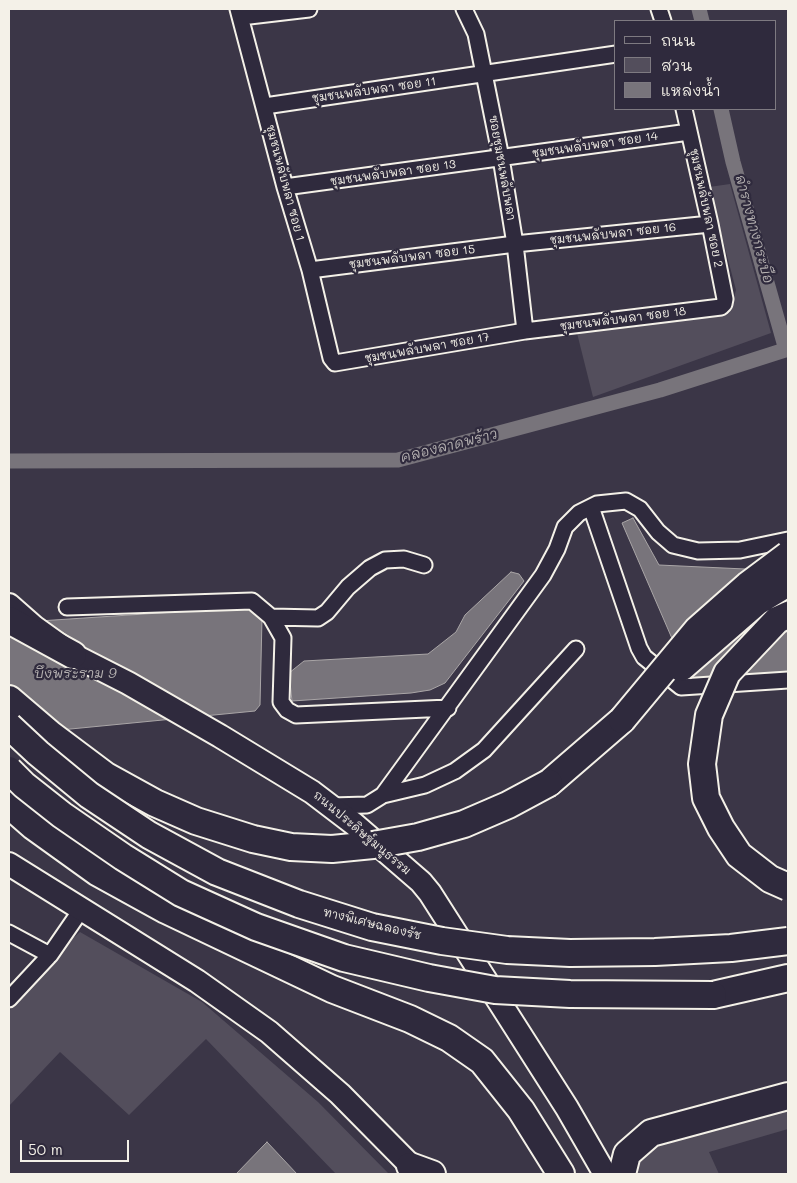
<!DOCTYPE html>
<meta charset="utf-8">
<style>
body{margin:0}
#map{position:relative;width:797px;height:1183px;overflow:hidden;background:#3b3647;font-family:Mali,"Playpen Sans Thai",sans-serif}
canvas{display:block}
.frame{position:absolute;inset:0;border:10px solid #f4f1e8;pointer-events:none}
.legend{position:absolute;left:614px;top:20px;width:162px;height:90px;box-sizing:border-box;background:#2f2a3d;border:1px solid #7e7a81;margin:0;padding:6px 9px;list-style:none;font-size:15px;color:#f4f1e8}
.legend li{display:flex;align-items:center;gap:10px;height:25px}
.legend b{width:25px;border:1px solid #7e7a81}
.scale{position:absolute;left:20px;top:1140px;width:109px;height:22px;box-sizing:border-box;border:2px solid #f4f1e8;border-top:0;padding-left:6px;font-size:15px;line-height:18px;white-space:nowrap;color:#f4f1e8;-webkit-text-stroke:4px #2f2a3d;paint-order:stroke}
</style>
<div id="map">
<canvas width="797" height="1183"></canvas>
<div class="frame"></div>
<ul class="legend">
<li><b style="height:6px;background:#2f2a3d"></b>ถนน</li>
<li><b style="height:14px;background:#534e5c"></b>สวน</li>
<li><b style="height:14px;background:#78747b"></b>แหล่งน้ำ</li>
</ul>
<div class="scale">50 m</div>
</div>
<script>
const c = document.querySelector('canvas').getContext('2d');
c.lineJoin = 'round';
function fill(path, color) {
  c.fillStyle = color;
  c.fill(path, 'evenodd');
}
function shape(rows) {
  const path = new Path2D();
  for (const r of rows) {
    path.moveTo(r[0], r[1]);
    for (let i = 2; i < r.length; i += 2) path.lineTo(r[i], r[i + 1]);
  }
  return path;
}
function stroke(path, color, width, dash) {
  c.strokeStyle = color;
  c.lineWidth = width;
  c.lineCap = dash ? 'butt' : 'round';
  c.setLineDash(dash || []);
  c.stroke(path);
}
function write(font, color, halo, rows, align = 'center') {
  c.font = font + ' Mali,"Playpen Sans Thai",sans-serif';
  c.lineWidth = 4.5;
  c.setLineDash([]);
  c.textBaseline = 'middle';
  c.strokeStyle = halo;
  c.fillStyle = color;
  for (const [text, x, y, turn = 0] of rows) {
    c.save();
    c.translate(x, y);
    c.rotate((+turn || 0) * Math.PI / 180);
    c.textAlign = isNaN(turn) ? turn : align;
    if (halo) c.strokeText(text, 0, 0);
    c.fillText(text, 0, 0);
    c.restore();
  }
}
fill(shape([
 [730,184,771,333,593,397,577,333,720,312,732,305,736,290,709,187],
 [80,932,202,1002,318,1102,389,1174,336,1174,206,1039,129,1115,60,1052,9,1106,9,1011,70,941],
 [788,1104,788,1129,709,1152,719,1174,632,1174,640,1151,659,1138]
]), '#534e5c');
const water = shape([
 [633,518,659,565,788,571,788,672,690,680,622,523,633,518],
 [511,572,519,574,524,581,445,683,430,690,411,693,292,701,289,673,304,661,428,654,456,632,465,615,511,572],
 [250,607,262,618,260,705,255,711,9,735,9,623,250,607],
 [267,1142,297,1174,236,1174,267,1142]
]);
fill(water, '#78747b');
stroke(water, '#aaa6a7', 1);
stroke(shape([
 [699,9,702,21],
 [721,109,733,162,786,350],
 [9,461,398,460,660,390,788,349]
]), '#78747b', 15);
const street = shape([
 [238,9,285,187,310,270,331,358,335,363,525,331,721,307,724,304,725,299,710,224,684,109],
 [464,9,476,34,501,158,515,244,525,331],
 [659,9,663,21],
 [241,17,309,9],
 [265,106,616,54],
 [285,187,689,132],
 [310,270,515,244,710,224],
 [591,507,639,648,644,657,681,687,788,680],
 [67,607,252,601,271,617,283,638,281,702,287,710,296,715,448,708],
 [271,617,318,618,327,612,348,587,370,568,385,560,404,559,424,565],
 [383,795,425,785,455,771,484,750,576,649],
 [331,806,367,805,383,795,543,575,557,549,565,527,579,513,597,504,626,501,640,509,658,532,673,545,698,551,740,550,788,540],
 [9,933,50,955],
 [9,999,50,955,81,910]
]);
const primary = shape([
 [9,605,34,627,73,655,128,683,220,736,312,792,354,824,421,882,430,893,567,1108,605,1174],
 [9,864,197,981,269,1032,340,1094,419,1174]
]);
const highway = shape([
 [9,620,73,655],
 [9,699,50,734,106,776,155,803,196,821,253,839,291,847,332,849,373,845],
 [549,783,622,720],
 [9,805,33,826,97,872,166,910,332,989,410,1019,449,1038,482,1061,521,1110,561,1174],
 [713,995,788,978],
 [410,1166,432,1174],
 [622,1174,627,1154,651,1133,788,1096]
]);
stroke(street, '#f4f1e8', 19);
stroke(primary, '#f4f1e8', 26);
stroke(highway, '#f4f1e8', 30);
stroke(street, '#2f2a3d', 15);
stroke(primary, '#2f2a3d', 22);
stroke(highway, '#2f2a3d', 26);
const highwayBridge = shape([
 [788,615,777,620,727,673,709,715,702,764,706,798,721,828,739,855,770,879,788,887],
 [681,668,757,602,788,583],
 [622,720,697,630,748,585,788,555],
 [9,726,38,753,89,795,149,835,217,872,299,904,372,927,442,941,507,950,570,953,655,952,731,948,788,941],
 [9,770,24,785,62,815,123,857,181,893,256,927,344,958,429,978,495,990,570,994,713,995],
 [373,845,418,837,464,824,508,805,549,783]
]);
stroke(highwayBridge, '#f4f1e8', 30, []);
stroke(highwayBridge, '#2f2a3d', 26);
write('12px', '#f4f1e8', '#2f2a3d', [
 ["ชุมชนพลับพลา ซอย 11",374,90,-8],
 ["ชุมชนพลับพลา ซอย 14",595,145,-8],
 ["ซอยชุมชนพลับพลา",502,168,80],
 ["ชุมชนพลับพลา ซอย 13",393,173,-8],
 ["ชุมชนพลับพลา ซอย 1",285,183,75],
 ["ชุมชนพลับพลา ซอย 2",706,208,78],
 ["ชุมชนพลับพลา ซอย 16",613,234,-6],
 ["ชุมชนพลับพลา ซอย 15",412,257,-7],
 ["ชุมชนพลับพลา ซอย 18",623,319,-7],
 ["ชุมชนพลับพลา ซอย 17",427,348,-10],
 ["ถนนประดิษฐ์มนูธรรม",362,833,40],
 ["ทางพิเศษฉลองรัช",372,924,14]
]);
write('italic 14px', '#b6b2b2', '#2f2a3d', [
 ["ลำรางทางกระบือ",754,229,75],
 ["คลองลาดพร้าว",449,446,-14],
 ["บึงพระราม 9",75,674]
]);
</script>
